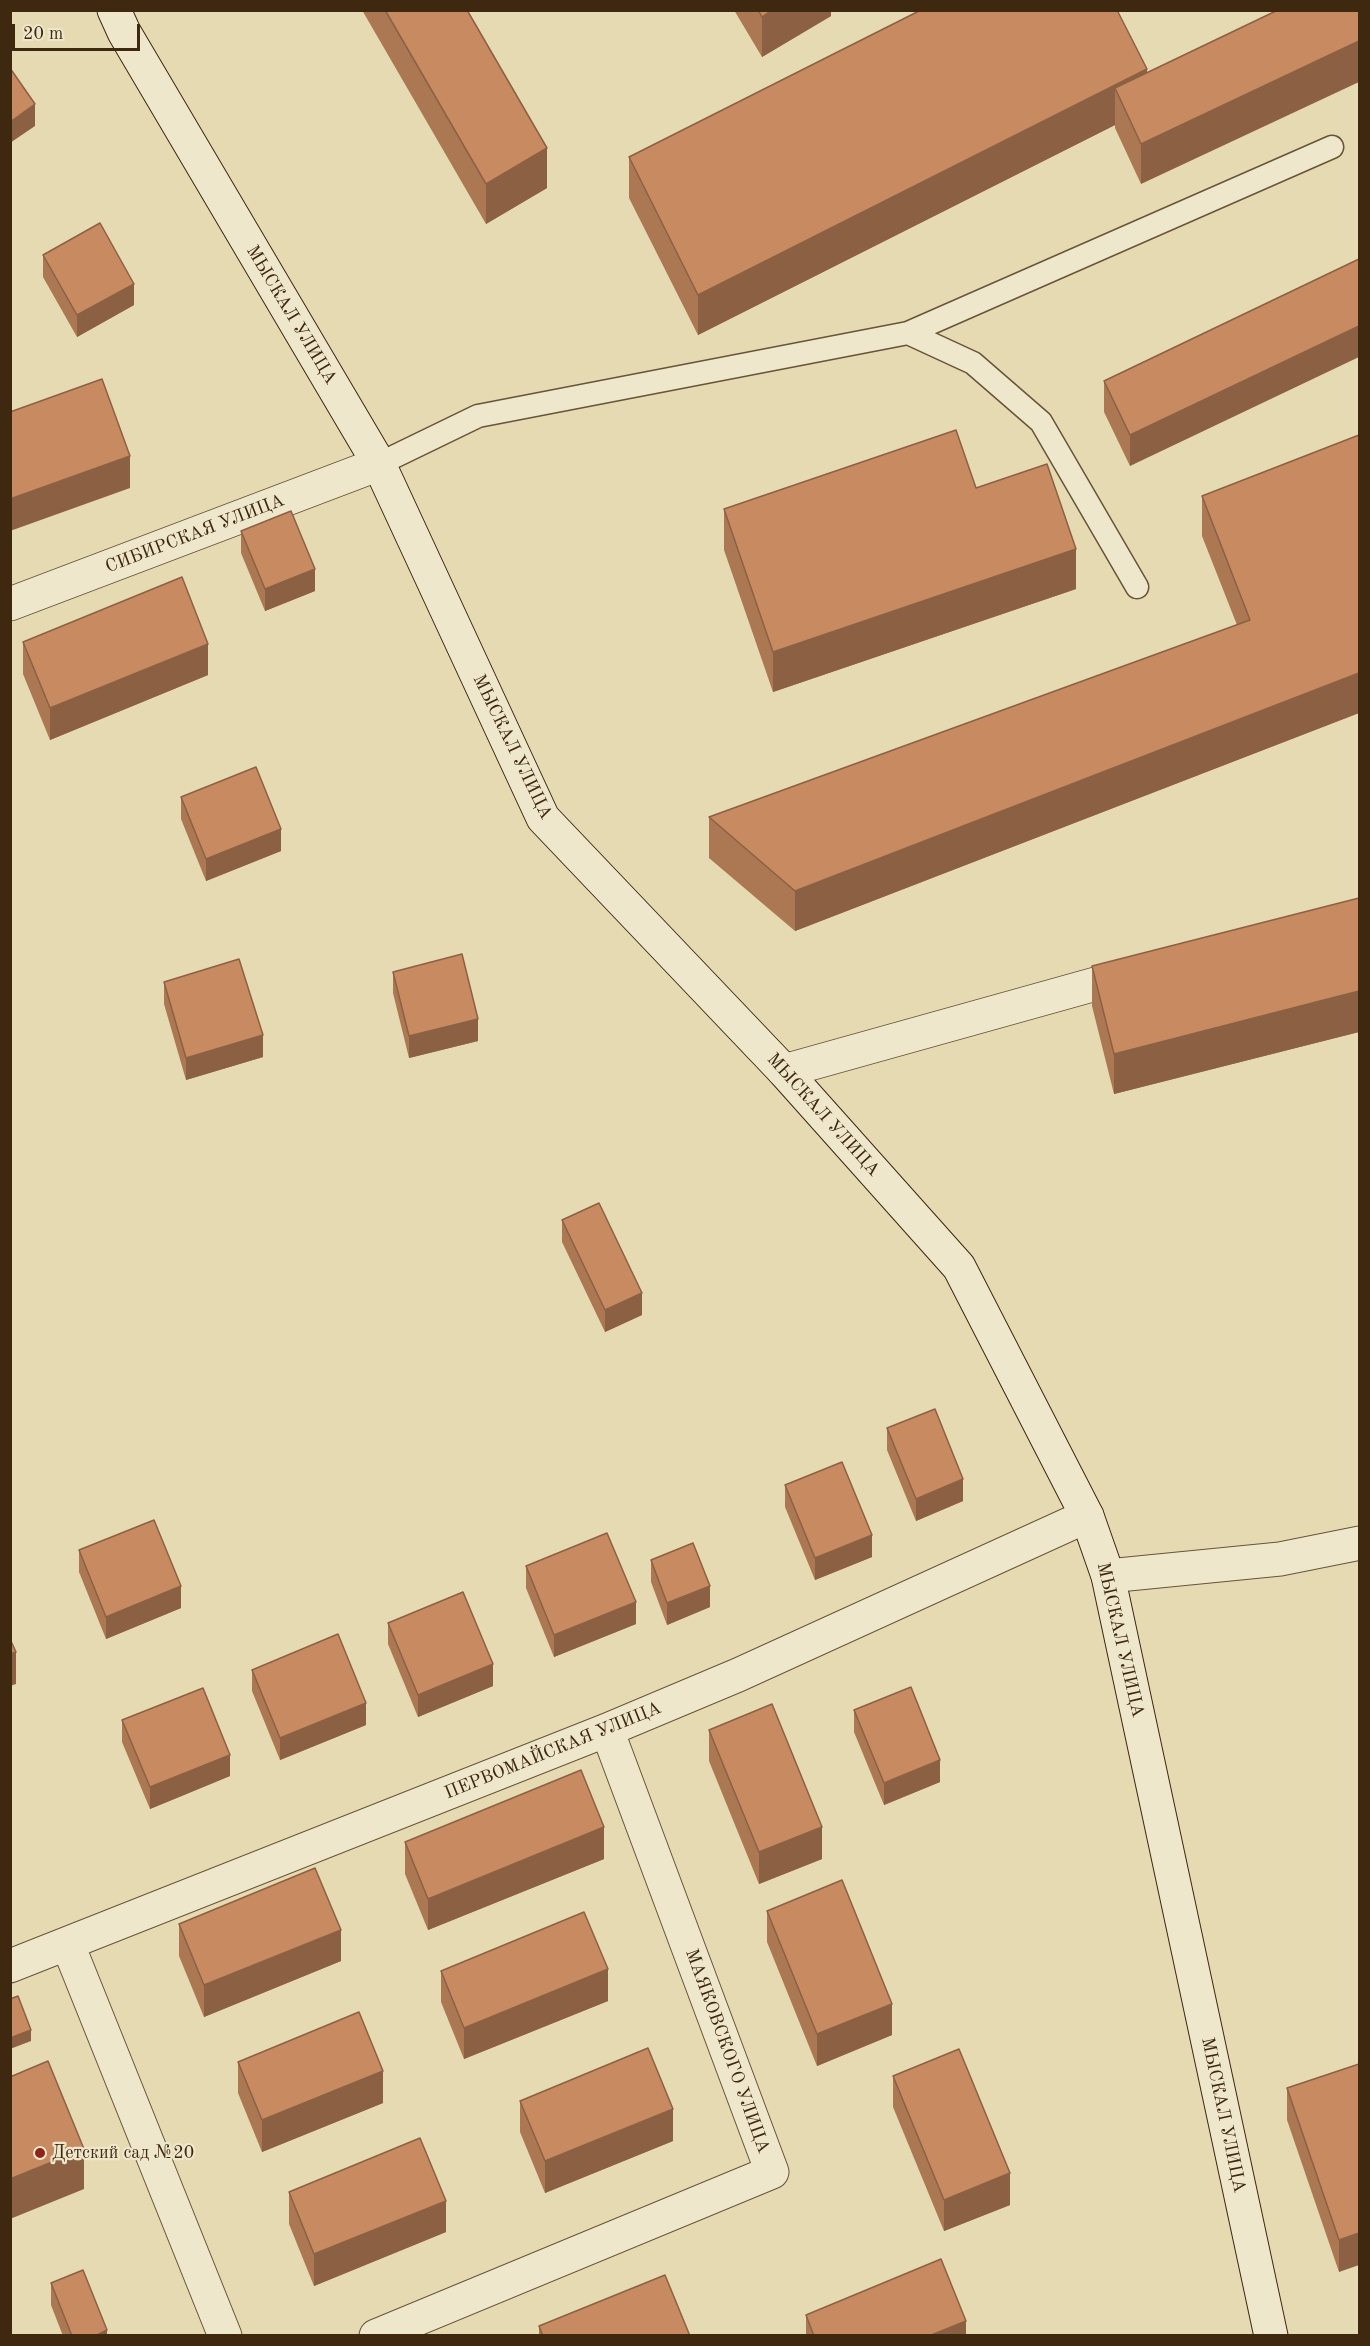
<!DOCTYPE html>
<meta charset="utf-8">
<style>
body{margin:0}
#map{position:relative;width:1370px;height:2346px;overflow:hidden;background:#e5dab1;font-family:"Old Standard TT",serif}
canvas{display:block}
.frame{position:absolute;inset:0;border:12px solid #3e2810;pointer-events:none}
.scale{position:absolute;left:12px;top:24px;width:128px;height:27px;box-sizing:border-box;border:3px solid #3e2810;border-top:0;padding-left:8px;font-size:18px;line-height:21px;white-space:nowrap;color:#3e2810;-webkit-text-stroke:4px #eee7cc;paint-order:stroke}
</style>
<div id="map">
<canvas width="1370" height="2346"></canvas>
<div class="frame"></div>
<div class="scale">20 m</div>
</div>
<script>
const c = document.querySelector('canvas').getContext('2d');
c.lineJoin = 'round';
function shape(rows) {
  const path = new Path2D();
  for (const r of rows) {
    path.moveTo(r[0], r[1]);
    for (let i = 2; i < r.length; i += 2) path.lineTo(r[i], r[i + 1]);
  }
  return path;
}
function stroke(path, color, width, dash) {
  c.strokeStyle = color;
  c.lineWidth = width;
  c.lineCap = dash ? 'butt' : 'round';
  c.setLineDash(dash || []);
  c.stroke(path);
}
function fill(path, color) {
  c.fillStyle = color;
  c.fill(path, 'evenodd');
}
function write(font, color, halo, rows, align = 'center') {
  c.font = font + ' "Old Standard TT",serif';
  c.lineWidth = 4.5;
  c.setLineDash([]);
  c.textBaseline = 'middle';
  c.strokeStyle = halo;
  c.fillStyle = color;
  for (const [text, x, y, turn = 0] of rows) {
    c.save();
    c.translate(x, y);
    c.rotate((+turn || 0) * Math.PI / 180);
    c.textAlign = isNaN(turn) ? turn : align;
    if (halo) c.strokeText(text, 0, 0);
    c.fillText(text, 0, 0);
    c.restore();
  }
}
const lane = shape([
 [908,333,1332,147],
 [379,464,478,416,908,333,973,363,1041,422,1137,587]
]);
const street = shape([
 [10,604,379,464],
 [784,1071,1135,973],
 [1108,1576,1280,1559,1360,1543],
 [68,1945,225,2336],
 [10,1966,607,1730,738,1675,1087,1516],
 [376,2336,772,2172,607,1730]
]);
const secondary = shape([
 [114,10,124,32,379,464,543,818,784,1071,959,1267,1087,1516,1108,1576,1271,2336]
]);
stroke(lane, '#685438', 25);
stroke(street, '#685438', 35);
stroke(secondary, '#3e2810', 35);
stroke(lane, '#eee7cc', 22);
stroke(street, '#eee7cc', 33);
stroke(secondary, '#eee7cc', 33);
fill(shape([
 [362,10,467,10,547,188,486,224],
 [734,10,831,10,831,16,762,57],
 [1147,69,1141,184,1115,128,1115,125,698,335,629,198,629,157],
 [43,255,134,305,77,337,43,277],
 [1359,259,1130,466,1104,412,1104,381],
 [1359,435,1359,713,795,931,709,858,709,817,1237,625,1202,536,1202,496],
 [976,488,1076,589,773,692,724,550,724,509],
 [241,531,315,591,265,611,241,553],
 [23,642,208,675,50,740,23,674],
 [181,797,281,851,206,881,181,819],
 [1359,898,1359,1032,1114,1094,1092,1006,1092,966],
 [393,972,478,1041,409,1058,393,993],
 [164,982,263,1057,186,1080,164,1004],
 [562,1220,642,1315,605,1332,562,1242],
 [887,1428,963,1501,916,1521,887,1450],
 [785,1485,872,1557,815,1580,785,1507],
 [79,1550,181,1608,106,1639,79,1572],
 [651,1560,710,1607,667,1625,651,1582],
 [526,1566,636,1624,554,1657,526,1588],
 [388,1623,493,1686,418,1717,388,1644],
 [252,1670,366,1725,280,1760,252,1691],
 [854,1710,940,1782,884,1805,854,1732],
 [122,1720,230,1776,150,1809,122,1742],
 [709,1730,822,1859,759,1884,709,1761],
 [405,1842,604,1859,428,1930,405,1874],
 [767,1911,892,2035,817,2066,767,1942],
 [179,1924,341,1961,204,2017,179,1956],
 [441,1971,608,2001,464,2059,441,2002],
 [238,2062,383,2103,262,2152,238,2093],
 [1359,2064,1339,2272,1287,2120,1287,2088],
 [893,2076,1010,2205,944,2231,893,2107],
 [520,2101,673,2141,545,2193,520,2132],
 [289,2192,446,2232,314,2286,289,2224],
 [51,2283,107,2336,63,2336,51,2305],
 [806,2315,966,2336,806,2336],
 [539,2326,690,2336,539,2336]
]), '#ac7753');
fill(shape([
 [772,10,831,10,831,16,762,57,762,17],
 [1359,41,1359,82,1141,184,1141,144],
 [1147,69,1147,109,1115,88,1115,125,698,335,698,295],
 [35,104,35,126,10,143,10,122],
 [547,148,547,188,486,224,486,184],
 [134,284,134,305,77,337,77,315],
 [1359,326,1359,357,1130,466,1130,435],
 [130,456,130,488,10,531,10,499],
 [1076,549,1076,589,773,692,773,652],
 [315,569,315,591,265,611,265,589],
 [208,644,208,675,50,740,50,708],
 [1359,673,1359,713,795,931,795,891],
 [281,829,281,851,206,881,206,859],
 [1359,991,1359,1032,1114,1094,1114,1054],
 [478,1019,478,1041,409,1058,409,1036],
 [263,1035,263,1057,186,1080,186,1058],
 [642,1293,642,1315,605,1332,605,1310],
 [963,1479,963,1501,916,1521,916,1499],
 [872,1535,872,1557,815,1580,815,1558],
 [181,1586,181,1608,106,1639,106,1617],
 [710,1586,710,1607,667,1625,667,1603],
 [636,1602,636,1624,554,1657,554,1635],
 [16,1652,16,1684,10,1686,10,1654],
 [493,1664,493,1686,418,1717,418,1695],
 [366,1703,366,1725,280,1760,280,1738],
 [230,1755,230,1776,150,1809,150,1787],
 [940,1760,940,1782,884,1805,884,1783],
 [604,1827,604,1859,428,1930,428,1899],
 [822,1827,822,1859,759,1884,759,1852],
 [341,1930,341,1961,204,2017,204,1985],
 [608,1969,608,2001,464,2059,464,2028],
 [892,2004,892,2035,817,2066,817,2034],
 [31,2030,31,2041,10,2049,10,2038],
 [383,2071,383,2103,262,2152,262,2120],
 [673,2109,673,2141,545,2193,545,2161],
 [84,2149,84,2189,10,2219,10,2179],
 [1010,2173,1010,2205,944,2231,944,2200],
 [446,2201,446,2232,314,2286,314,2254],
 [1359,2233,1359,2265,1339,2272,1339,2240],
 [966,2321,966,2336,929,2336],
 [107,2330,107,2336,95,2336]
]), '#8c6143');
const building = shape([
 [385,10,467,10,547,148,486,184,385,10],
 [758,10,772,10,762,17,758,10],
 [921,10,1117,10,1147,69,698,295,629,157,921,10],
 [1278,10,1359,10,1359,41,1141,144,1115,88,1278,10],
 [10,68,35,104,10,122,10,68],
 [100,223,134,284,77,315,43,255,100,223],
 [1359,259,1359,326,1130,435,1104,381,1359,259],
 [102,379,130,456,10,499,10,412,102,379],
 [956,430,976,488,1047,464,1076,549,773,652,724,509,956,430],
 [1359,435,1359,673,795,891,709,817,1250,620,1202,496,1359,435],
 [291,511,315,569,265,589,241,531,291,511],
 [182,577,208,644,50,708,23,642,182,577],
 [256,767,281,829,206,859,181,797,256,767],
 [1359,898,1359,991,1114,1054,1092,966,1359,898],
 [462,954,478,1019,409,1036,393,972,462,954],
 [239,959,263,1035,186,1058,164,982,239,959],
 [599,1203,642,1293,605,1310,562,1220,599,1203],
 [935,1409,963,1479,916,1499,887,1428,935,1409],
 [842,1462,872,1535,815,1558,785,1485,842,1462],
 [154,1520,181,1586,106,1617,79,1550,154,1520],
 [607,1533,636,1602,554,1635,526,1566,607,1533],
 [693,1543,710,1586,667,1603,651,1560,693,1543],
 [463,1592,493,1664,418,1695,388,1623,463,1592],
 [338,1634,366,1703,280,1738,252,1670,338,1634],
 [10,1639,16,1652,10,1654,10,1639],
 [911,1687,940,1760,884,1783,854,1710,911,1687],
 [203,1688,230,1755,150,1787,122,1720,203,1688],
 [772,1704,822,1827,759,1852,709,1730,772,1704],
 [581,1770,604,1827,428,1899,405,1842,581,1770],
 [315,1868,341,1930,204,1985,179,1924,315,1868],
 [842,1880,892,2004,817,2034,767,1911,842,1880],
 [584,1912,608,1969,464,2028,441,1971,584,1912],
 [18,1996,31,2030,10,2038,10,1999,18,1996],
 [359,2012,383,2071,262,2120,238,2062,359,2012],
 [648,2048,673,2109,545,2161,520,2101,648,2048],
 [959,2049,1010,2173,944,2200,893,2076,959,2049],
 [48,2061,84,2149,10,2179,10,2077,48,2061],
 [1359,2064,1359,2233,1339,2240,1287,2088,1359,2064],
 [420,2138,446,2201,314,2254,289,2192,420,2138],
 [941,2259,966,2321,929,2336,814,2336,806,2315,941,2259],
 [83,2270,107,2330,95,2336,72,2336,51,2283,83,2270],
 [665,2275,690,2336,543,2336,539,2326,665,2275]
]);
fill(building, '#c88a60');
stroke(building, '#8c6143', 1.5);
for (const [x, y, r, color] of [
 [40,2153,6,"#8f2418"]
]) {
  const dot = new Path2D();
  dot.arc(x, y, r, 0, 2 * Math.PI);
  c.fillStyle = color;
  c.fill(dot);
  stroke(dot, '#eee7cc', 2);
}
write('18px', '#3e2810', '#eee7cc', [
 ["МЫСКАЛ УЛИЦА",291,315,59],
 ["СИБИРСКАЯ УЛИЦА",195,534,-21],
 ["МЫСКАЛ УЛИЦА",512,747,64],
 ["МЫСКАЛ УЛИЦА",823,1115,48],
 ["МЫСКАЛ УЛИЦА",1120,1640,77],
 ["ПЕРВОМАЙСКАЯ УЛИЦА",553,1751,-22],
 ["МАЯКОВСКОГО УЛИЦА",727,2051,70],
 ["МЫСКАЛ УЛИЦА",1223,2115,78]
]);
write('18px', '#3e2810', '#eee7cc', [
 ["Детский сад №20",52,2153]
], 'left');
</script>
